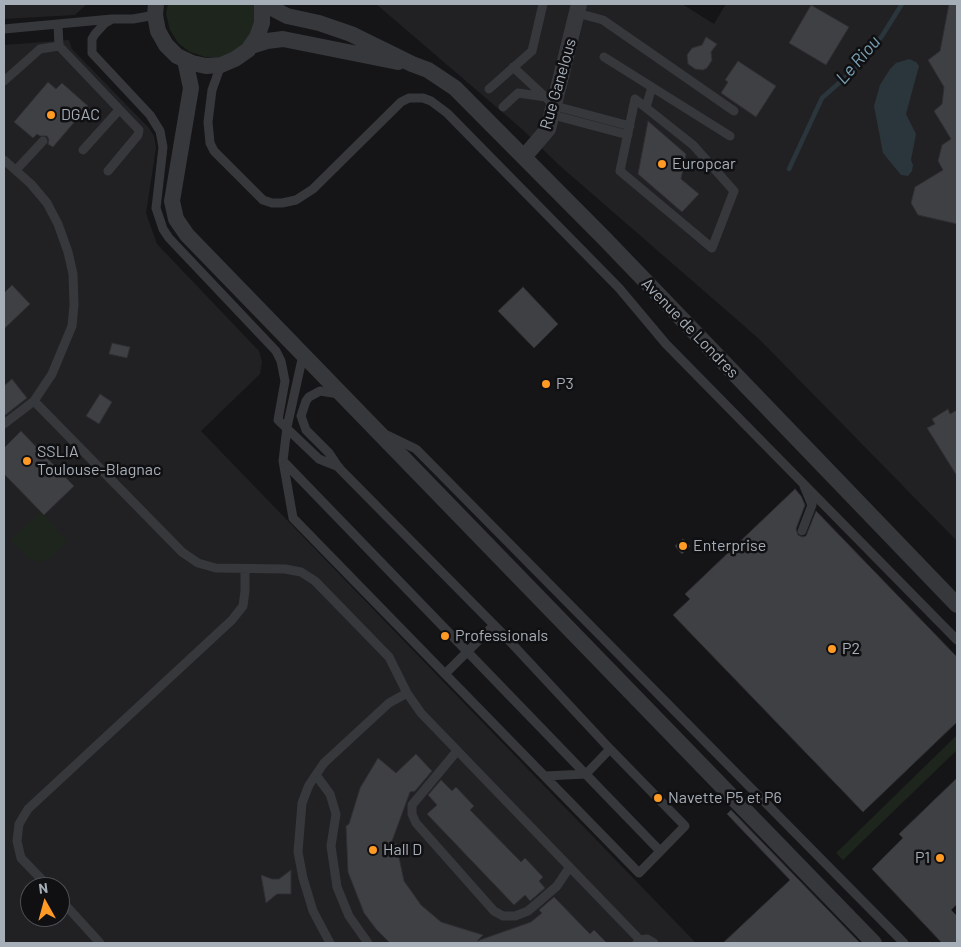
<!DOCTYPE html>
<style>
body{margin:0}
#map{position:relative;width:961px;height:947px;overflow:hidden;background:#151517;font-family:Barlow,sans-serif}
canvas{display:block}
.frame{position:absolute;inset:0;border:5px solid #a6aeb8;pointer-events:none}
.north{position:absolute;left:20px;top:877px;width:50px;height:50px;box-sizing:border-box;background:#101012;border:1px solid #4c4f54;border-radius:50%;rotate:353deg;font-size:14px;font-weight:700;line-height:20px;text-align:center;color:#a6aeb8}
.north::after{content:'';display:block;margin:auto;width:18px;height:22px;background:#ff9a25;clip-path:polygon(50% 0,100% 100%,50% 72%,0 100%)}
</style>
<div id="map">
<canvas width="961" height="947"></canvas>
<div class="frame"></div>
<div class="north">N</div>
</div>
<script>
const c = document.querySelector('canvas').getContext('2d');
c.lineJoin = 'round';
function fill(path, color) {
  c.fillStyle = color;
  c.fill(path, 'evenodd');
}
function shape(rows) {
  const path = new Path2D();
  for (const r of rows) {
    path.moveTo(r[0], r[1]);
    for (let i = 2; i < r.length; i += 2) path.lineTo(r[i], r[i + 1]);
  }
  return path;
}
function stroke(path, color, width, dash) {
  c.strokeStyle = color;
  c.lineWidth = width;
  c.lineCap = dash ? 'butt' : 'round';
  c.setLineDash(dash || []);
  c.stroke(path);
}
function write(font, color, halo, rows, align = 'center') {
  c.font = font + ' Barlow,sans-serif';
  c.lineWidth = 5;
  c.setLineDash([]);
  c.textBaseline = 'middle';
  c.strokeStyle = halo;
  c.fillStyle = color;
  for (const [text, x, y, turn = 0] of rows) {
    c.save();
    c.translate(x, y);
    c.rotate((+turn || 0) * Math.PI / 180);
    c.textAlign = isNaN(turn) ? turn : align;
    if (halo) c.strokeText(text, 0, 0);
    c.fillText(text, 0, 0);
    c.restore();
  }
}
fill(shape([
 [4,4,87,4,75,15,4,19],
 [376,4,682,4,714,24,726,4,957,4,957,541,758,338,559,165,523,130],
 [69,40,72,49,149,128,154,136,156,148,146,213,157,244,259,351,262,362,260,374,201,431,696,943,4,943,4,45],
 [30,887,60,887,60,917,30,917]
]), '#212124');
fill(shape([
 [168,4,254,4,256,12,254,27,246,41,235,51,220,57,205,57,190,52,178,43,170,30,166,14],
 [41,512,67,542,49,559,42,562,34,561,28,558,11,540],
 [957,735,957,750,843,860,836,853]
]), '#1d251d');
fill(shape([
 [909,59,916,62,919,66,906,114,916,134,911,160,913,165,912,171,908,176,901,175,883,153,874,106,880,85,890,69,896,63]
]), '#2a363c');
stroke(shape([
 [789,169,822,98,856,68,882,36,902,4]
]), '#2a363c', 4.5);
const building = shape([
 [949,4,957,4,957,224,918,215,911,203,915,187,943,170,938,161,942,145,951,139,934,111,942,104,944,87,928,60,940,51,949,4],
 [811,5,849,27,826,65,789,43,811,5],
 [706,37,717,44,711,52,712,60,707,68,703,70,695,69,688,64,687,55,692,48,702,45,706,37],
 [738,61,776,86,756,117,721,93,728,82,725,80,738,61],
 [48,82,56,89,62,83,88,106,53,147,48,144,49,140,47,136,40,136,37,134,33,138,14,122,48,82],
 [648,121,686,154,681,179,699,194,682,212,638,174,648,121],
 [12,285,30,304,4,329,4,293,12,285],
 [523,287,558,324,534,348,498,311,523,287],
 [112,343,130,347,127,358,109,354,112,343],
 [12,379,27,398,4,416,4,386,12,379],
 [100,394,112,402,99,424,86,416,100,394],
 [948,409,950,414,957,410,957,476,927,428,935,424,932,419,948,409],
 [21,431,74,486,44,515,4,474,4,448,21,431],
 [795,489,801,496,805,505,796,529,798,535,802,537,806,536,816,511,957,657,957,722,863,812,673,615,690,599,685,594,795,489],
 [683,539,690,546,682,554,675,546,683,539],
 [416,754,432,771,415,791,410,792,388,852,396,843,404,881,421,905,441,922,483,935,477,941,531,922,542,913,539,910,554,897,590,934,594,930,607,943,477,943,476,942,475,943,390,943,376,929,364,913,348,872,346,826,349,824,360,788,378,758,396,773,416,754],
 [957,778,957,904,951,910,957,916,957,943,942,943,872,869,903,838,899,834,957,778],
 [441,780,452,791,456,787,474,806,470,810,521,862,525,858,543,877,539,881,545,888,530,901,525,895,514,905,427,814,437,805,428,795,441,780],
 [731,810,860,943,723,943,790,880,727,814,731,810],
 [291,870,291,894,277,894,266,903,261,875,272,879,279,879,291,870]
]);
fill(building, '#3f4044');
stroke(building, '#2f2f33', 1);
stroke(shape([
 [577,13,603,20,734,111],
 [112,19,105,23,95,34,92,39,92,53,150,115,160,131,163,147,156,208,163,229,169,238,276,351,281,361,285,381,278,420,319,459,339,467],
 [58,24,59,46],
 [4,29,112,19,133,19,155,15],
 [604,57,730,136],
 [221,65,212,90,208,122,210,143,214,151,263,200,272,203,282,203,296,200,313,189,401,102,409,98,423,98,431,101,447,113,619,288,666,344,957,640],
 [513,67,555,106,630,126],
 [4,81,40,49,59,46,139,130,138,135,108,171],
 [489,89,532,51,543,4],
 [635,99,693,145,734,191,712,248,620,171,635,99],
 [503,107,518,93,546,97],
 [646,107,652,87],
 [553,115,628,135],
 [83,150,119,110],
 [4,160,31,184,47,203,58,224,68,252,73,274,74,305,72,326,52,374,34,401,4,424],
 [16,170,43,141],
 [303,355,287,427,283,461,293,518,639,873,685,826,610,749,502,633,339,468,329,453,306,430,301,416,306,401,309,397,320,391,339,394],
 [34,401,182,552,198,563,216,568,285,569,301,572,315,581,389,657,407,693,421,713,640,940],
 [387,435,416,449,904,943],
 [283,461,660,851],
 [802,531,812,505,804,486],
 [445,674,494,625],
 [457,751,412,805,412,814,416,823,494,911,503,916,515,916,528,911,557,886,569,868],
 [316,775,330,794,336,814,331,846,337,887,349,916,368,943],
 [545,776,586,774,610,749],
 [49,887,21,858,17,841,19,824,28,809,232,620,243,606,245,591,245,569],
 [60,899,100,943],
 [330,943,313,911,303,878,298,852,302,803,309,785,324,763,389,703,407,693],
 [637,943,640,940,647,939,654,943]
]), '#36383c', 9);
stroke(shape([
 [156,4,155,15,158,31,166,45,177,56,192,63,206,66,221,65,235,59,248,50,257,37,262,23,262,4],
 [264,4,287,16,319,23,351,34,412,64,428,70,455,88,603,237,957,605],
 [251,46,267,41,283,39,398,62],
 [185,60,191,88,172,201,176,219,187,235,874,943],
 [524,157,548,129,579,4]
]), '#36383c', 16);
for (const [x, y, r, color] of [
 [51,115,5,"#ff9a25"],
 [662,164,5,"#ff9a25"],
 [546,384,5,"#ff9a25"],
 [27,461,5,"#ff9a25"],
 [683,546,5,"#ff9a25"],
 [445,636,5,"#ff9a25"],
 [832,649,5,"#ff9a25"],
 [658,798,5,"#ff9a25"],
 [373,850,5,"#ff9a25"],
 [940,858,5,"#ff9a25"]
]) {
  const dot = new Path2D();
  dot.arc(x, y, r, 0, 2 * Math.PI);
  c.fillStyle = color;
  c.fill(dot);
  stroke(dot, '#101012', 2);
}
write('16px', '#a6aeb8', '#101012', [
 ["Rue Ganelous",558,84,-74],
 ["Avenue de Londres",690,328,46]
]);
write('16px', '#a6aeb8', '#101012', [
 ["DGAC",61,115],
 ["Europcar",672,164],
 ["P3",556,384],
 ["SSLIA",37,452],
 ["Toulouse-Blagnac",37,470],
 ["Enterprise",693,546],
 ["Professionals",455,636],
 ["P2",842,649],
 ["Navette P5 et P6",668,798],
 ["Hall D",383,850],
 ["P1",930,858,"right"]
], 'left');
write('italic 18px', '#7aa2b6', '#101012', [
 ["Le Riou",858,60,-49]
]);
</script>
